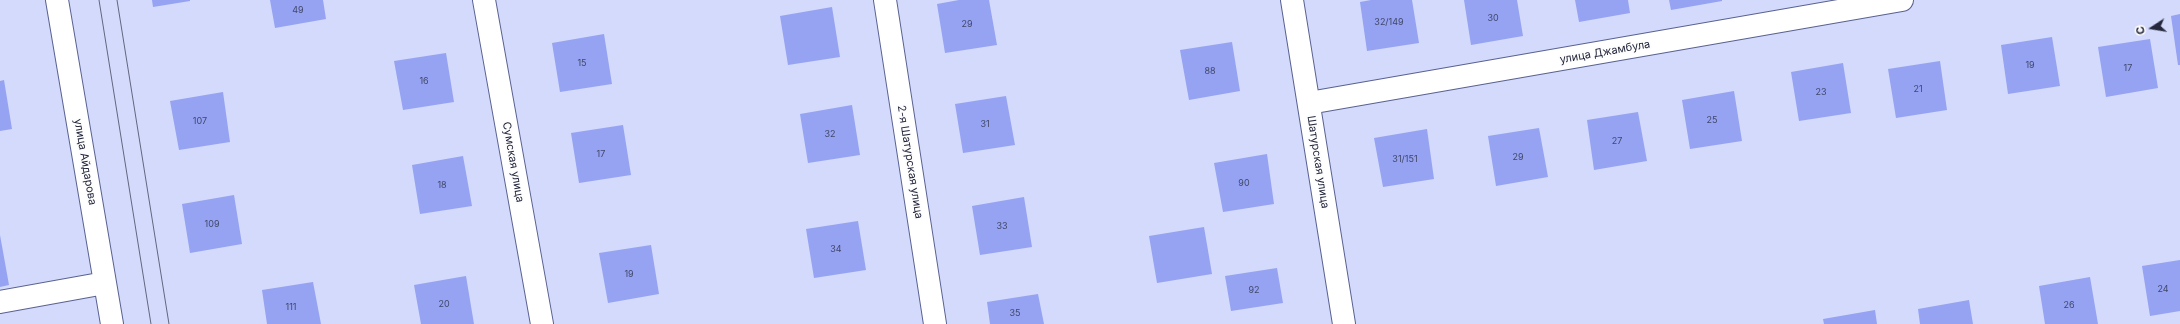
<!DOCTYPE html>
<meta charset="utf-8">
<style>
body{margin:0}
#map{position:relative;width:2180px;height:324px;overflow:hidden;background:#d3dafb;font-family:Inter,sans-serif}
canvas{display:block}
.north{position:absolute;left:2132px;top:8px;width:40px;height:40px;-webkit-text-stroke:3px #fdfdfd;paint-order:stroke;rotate:258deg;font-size:11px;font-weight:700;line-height:16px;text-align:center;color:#25283d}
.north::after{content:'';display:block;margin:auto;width:14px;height:18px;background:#25283d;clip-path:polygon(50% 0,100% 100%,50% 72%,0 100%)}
</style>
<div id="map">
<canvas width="2180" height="324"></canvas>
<div class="north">С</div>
</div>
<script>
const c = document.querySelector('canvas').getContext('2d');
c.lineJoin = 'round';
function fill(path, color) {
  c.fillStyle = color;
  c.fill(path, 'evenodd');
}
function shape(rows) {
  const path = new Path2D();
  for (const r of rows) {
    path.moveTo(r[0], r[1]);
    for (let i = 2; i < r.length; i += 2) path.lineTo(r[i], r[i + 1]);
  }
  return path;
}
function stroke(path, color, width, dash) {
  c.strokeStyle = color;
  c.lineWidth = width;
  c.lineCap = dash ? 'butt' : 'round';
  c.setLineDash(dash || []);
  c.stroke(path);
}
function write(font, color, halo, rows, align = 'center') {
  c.font = font + ' Inter,sans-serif';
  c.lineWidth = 4;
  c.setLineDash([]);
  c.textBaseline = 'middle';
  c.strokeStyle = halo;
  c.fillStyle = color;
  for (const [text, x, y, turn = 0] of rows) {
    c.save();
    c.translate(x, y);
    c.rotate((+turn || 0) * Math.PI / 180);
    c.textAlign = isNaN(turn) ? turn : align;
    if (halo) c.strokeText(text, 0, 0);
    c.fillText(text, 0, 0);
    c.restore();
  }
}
fill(shape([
 [152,0,190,0,190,1,153,7],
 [270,0,323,0,326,19,275,28],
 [959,0,989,0,997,45,945,53,937,4],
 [1371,0,1412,0,1419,43,1367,51,1360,2],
 [1464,0,1517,0,1523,36,1471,45],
 [1575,0,1628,0,1630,13,1579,22],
 [1669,0,1722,0,1722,1,1671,10],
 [832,7,840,57,788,65,780,16],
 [2180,14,2180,65,2178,65,2171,16],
 [604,34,612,84,560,92,552,43],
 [2052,37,2060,86,2008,94,2001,45],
 [2150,39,2158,88,2106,97,2098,47],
 [1232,42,1240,91,1189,100,1180,50],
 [446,53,454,102,403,110,394,61],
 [1940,61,1947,110,1896,118,1888,69],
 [1843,63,1851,113,1799,121,1791,72],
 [4,80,12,129,0,131,0,81],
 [1734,91,1742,141,1690,149,1682,100],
 [223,92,230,142,179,150,170,101],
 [1006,96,1015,145,963,153,955,104],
 [852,105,860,155,808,163,800,114],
 [1638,112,1647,161,1594,170,1587,120],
 [623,125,631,175,579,183,571,133],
 [1539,128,1548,177,1496,186,1488,136],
 [1427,129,1434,179,1383,187,1374,138],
 [1267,154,1274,204,1223,212,1214,163],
 [463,156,472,206,420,214,412,165],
 [234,195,242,244,190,253,182,204],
 [1024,197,1032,247,980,255,972,206],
 [858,221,866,270,814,278,806,229],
 [1204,227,1212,274,1157,283,1149,236],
 [0,235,9,285,0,287],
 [651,245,659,294,608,303,599,253],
 [2180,260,2180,311,2150,316,2142,266],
 [1277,268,1283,303,1231,311,1225,276],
 [466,276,474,324,421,324,414,285],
 [2090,277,2098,324,2045,324,2039,286],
 [313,282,321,324,267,324,262,290],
 [1038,294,1044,324,990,324,987,302],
 [1969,300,1973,324,1920,324,1918,309],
 [1875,310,1877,324,1824,324,1823,319]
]), '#95a3f2');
const street = shape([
 [57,0,112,324],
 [484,0,542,324],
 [885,0,935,324],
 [1292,0,1344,324],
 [1309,103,1902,0],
 [0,302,105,283]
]);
stroke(street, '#596191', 24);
stroke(street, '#fff', 22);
stroke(shape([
 [99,0,151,324],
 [117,0,169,324]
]), '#62667f', 1);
write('9px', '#41476a', null, [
 ["49",298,10],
 ["30",1493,18],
 ["32/149",1389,22],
 ["29",967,24],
 ["15",582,63],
 ["19",2030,65],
 ["17",2128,68],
 ["88",1210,71],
 ["16",424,81],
 ["21",1918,89],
 ["23",1821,92],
 ["25",1712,120],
 ["107",200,121],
 ["31",985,124],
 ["32",830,134],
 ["27",1617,141],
 ["17",601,154],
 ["29",1518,157],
 ["31/151",1405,159],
 ["90",1244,183],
 ["18",442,185],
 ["109",212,224],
 ["33",1002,226],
 ["34",836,249],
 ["19",629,274],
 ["24",2163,289],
 ["92",1254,290],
 ["20",444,304],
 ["26",2069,305],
 ["111",291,307],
 ["35",1015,313]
]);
write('11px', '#25283d', '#fdfdfd', [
 ["улица Джамбула",1605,52,-10],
 ["улица Айдарова",85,162,80],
 ["Сумская улица",513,162,80],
 ["2-я Шатурская улица",910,162,81],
 ["Шатурская улица",1318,162,81]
]);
</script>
